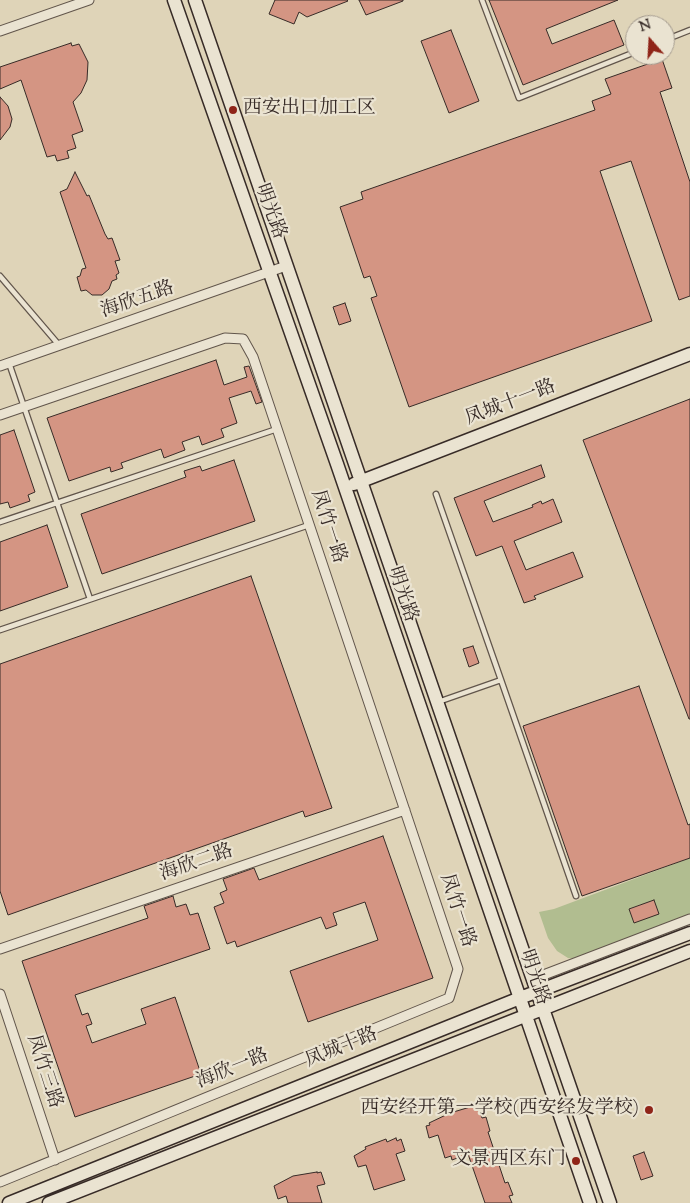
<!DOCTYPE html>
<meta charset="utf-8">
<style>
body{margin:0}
#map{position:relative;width:690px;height:1203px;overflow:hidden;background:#dfd4b8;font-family:"Sorts Mill Goudy",serif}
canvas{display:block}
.north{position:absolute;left:625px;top:15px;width:50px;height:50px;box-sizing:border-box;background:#eae3d1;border:1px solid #a2998d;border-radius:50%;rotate:341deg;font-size:14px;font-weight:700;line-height:20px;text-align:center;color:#372b27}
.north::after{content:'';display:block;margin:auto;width:18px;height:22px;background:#8f2418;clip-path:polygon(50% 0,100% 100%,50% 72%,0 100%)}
</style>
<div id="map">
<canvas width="690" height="1203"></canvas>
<div class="north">N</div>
</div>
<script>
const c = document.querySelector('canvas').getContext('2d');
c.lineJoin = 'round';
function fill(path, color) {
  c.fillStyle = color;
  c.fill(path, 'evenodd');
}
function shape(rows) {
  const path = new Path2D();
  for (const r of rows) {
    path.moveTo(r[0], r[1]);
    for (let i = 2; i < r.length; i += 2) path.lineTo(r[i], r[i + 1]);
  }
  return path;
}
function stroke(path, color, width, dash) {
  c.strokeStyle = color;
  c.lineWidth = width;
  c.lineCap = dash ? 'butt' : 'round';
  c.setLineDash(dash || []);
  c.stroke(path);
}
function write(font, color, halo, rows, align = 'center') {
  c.font = font + ' "Sorts Mill Goudy","Noto Serif SC",serif';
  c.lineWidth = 4.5;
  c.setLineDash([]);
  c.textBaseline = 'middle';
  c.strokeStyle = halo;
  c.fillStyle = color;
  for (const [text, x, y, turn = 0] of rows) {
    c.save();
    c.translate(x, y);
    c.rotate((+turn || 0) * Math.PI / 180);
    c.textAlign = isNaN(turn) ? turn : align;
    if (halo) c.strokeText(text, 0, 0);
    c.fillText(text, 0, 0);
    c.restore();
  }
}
fill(shape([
 [690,858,690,916,575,959,568,958,557,951,548,938,539,912,554,909],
 [642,904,647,918,634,923,629,909]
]), '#b1bd90');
const building = shape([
 [275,0,347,0,348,1,307,17,299,12,294,24,269,14,275,0],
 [359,0,403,0,403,1,366,15,359,0],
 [489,0,618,0,546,29,552,44,614,20,624,45,523,85,489,0],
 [451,30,479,101,449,113,421,41,451,30],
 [71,43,72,46,79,44,88,62,87,80,81,93,73,102,83,131,72,135,76,148,67,151,69,158,57,161,55,155,47,157,21,80,0,89,0,67,71,43],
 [662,59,672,88,660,92,690,182,690,296,679,300,631,161,600,171,652,321,409,407,371,298,377,296,370,276,364,278,340,207,363,199,361,192,595,110,592,101,611,94,605,79,662,59],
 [0,97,8,106,12,119,10,127,0,140,0,97],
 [75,172,87,196,89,195,105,234,108,239,112,238,120,260,115,261,119,273,116,275,117,279,112,281,109,289,102,295,92,295,86,290,81,291,77,277,80,276,82,269,86,268,60,192,67,189,75,172],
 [345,303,351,321,339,325,333,307,345,303],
 [216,360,224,385,247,377,244,367,249,366,262,402,256,404,251,391,229,398,237,423,221,429,224,437,202,445,199,436,182,442,185,450,164,458,161,449,121,463,123,468,111,472,110,467,69,481,47,418,216,360],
 [690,399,690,719,689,719,583,440,690,399],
 [14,430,35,492,28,495,30,501,10,508,8,502,0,504,0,435,14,430],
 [234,460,255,521,102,574,81,514,186,477,184,471,200,466,202,471,234,460],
 [541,465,545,477,484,501,493,522,533,507,532,505,541,501,542,504,553,499,562,522,514,541,526,570,573,552,583,577,534,596,536,599,524,603,502,546,476,556,454,498,541,465],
 [47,525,68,587,0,611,0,542,47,525],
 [251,576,332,808,305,817,303,811,8,915,0,891,0,664,251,576],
 [473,646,479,663,469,667,463,649,473,646],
 [639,686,688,825,690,824,690,858,582,896,523,726,639,686],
 [383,836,433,978,308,1022,290,971,378,940,365,902,333,913,337,925,326,929,321,917,237,947,235,941,227,944,214,907,224,903,220,893,227,890,223,879,254,868,259,880,383,836],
 [173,896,176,907,186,904,190,915,198,913,210,949,75,995,82,1015,88,1013,92,1024,86,1026,92,1043,146,1024,141,1009,175,997,201,1074,75,1117,22,961,148,918,144,906,173,896],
 [654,900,659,914,634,923,629,909,654,900],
 [477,1105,482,1118,486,1117,490,1131,488,1132,505,1183,508,1182,513,1195,509,1196,512,1203,485,1203,468,1154,452,1160,451,1156,445,1158,438,1135,429,1138,426,1126,430,1125,429,1123,450,1113,477,1105],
 [396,1138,397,1141,401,1139,405,1151,396,1154,405,1180,374,1190,366,1165,358,1167,354,1156,366,1149,365,1147,386,1139,387,1142,396,1138],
 [644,1152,653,1176,641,1180,633,1156,644,1152],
 [317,1172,317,1173,321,1172,325,1184,317,1186,322,1203,288,1203,286,1196,278,1199,274,1186,293,1176,317,1172]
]);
fill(building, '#d49583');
stroke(building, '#372b27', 1);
const lane = shape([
 [482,0,519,98,635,52],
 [665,40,690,30],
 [0,276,59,345],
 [9,363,90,599],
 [436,494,501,680],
 [0,522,277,429],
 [0,630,309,525],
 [438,702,501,680,576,896]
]);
const street = shape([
 [0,31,89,0],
 [0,366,286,266],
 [0,415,225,338,243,339,253,357,458,969,449,998,0,1182],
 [0,949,405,810],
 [533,979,690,919],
 [0,994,55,1160]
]);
const secondary = shape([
 [174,0,337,464,590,1203],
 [195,0,610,1203],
 [354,484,690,354],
 [9,1203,520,998,690,933],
 [49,1203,690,951]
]);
stroke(lane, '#61554b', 7);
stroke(street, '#61554b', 11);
stroke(secondary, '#372b27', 15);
stroke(lane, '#eae3d1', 4.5);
stroke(street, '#eae3d1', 9);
stroke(secondary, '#eae3d1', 12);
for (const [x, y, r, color] of [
 [233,110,5,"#8f2418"],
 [649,1110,5,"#8f2418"],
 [576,1161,5,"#8f2418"]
]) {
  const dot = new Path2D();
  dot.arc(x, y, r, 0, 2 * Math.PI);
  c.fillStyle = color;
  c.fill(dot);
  stroke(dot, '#eae3d1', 2);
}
write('19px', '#372b27', '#eae3d1', [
 ["西安出口加工区",243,110,"left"],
 ["西安经开第一学校(西安经发学校)",639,1110],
 ["文景西区东门",566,1161]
], 'right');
write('19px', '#372b27', '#eae3d1', [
 ["明光路",269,212,70],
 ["海欣五路",138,301,-19],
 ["凤城十一路",511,404,-21],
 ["凤竹一路",327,527,72],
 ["明光路",401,595,71],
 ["海欣二路",197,864,-19],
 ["凤竹一路",456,911,72],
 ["明光路",533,978,71],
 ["凤城十路",342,1049,-22],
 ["海欣一路",233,1070,-22],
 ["凤竹三路",43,1072,72]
]);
</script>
